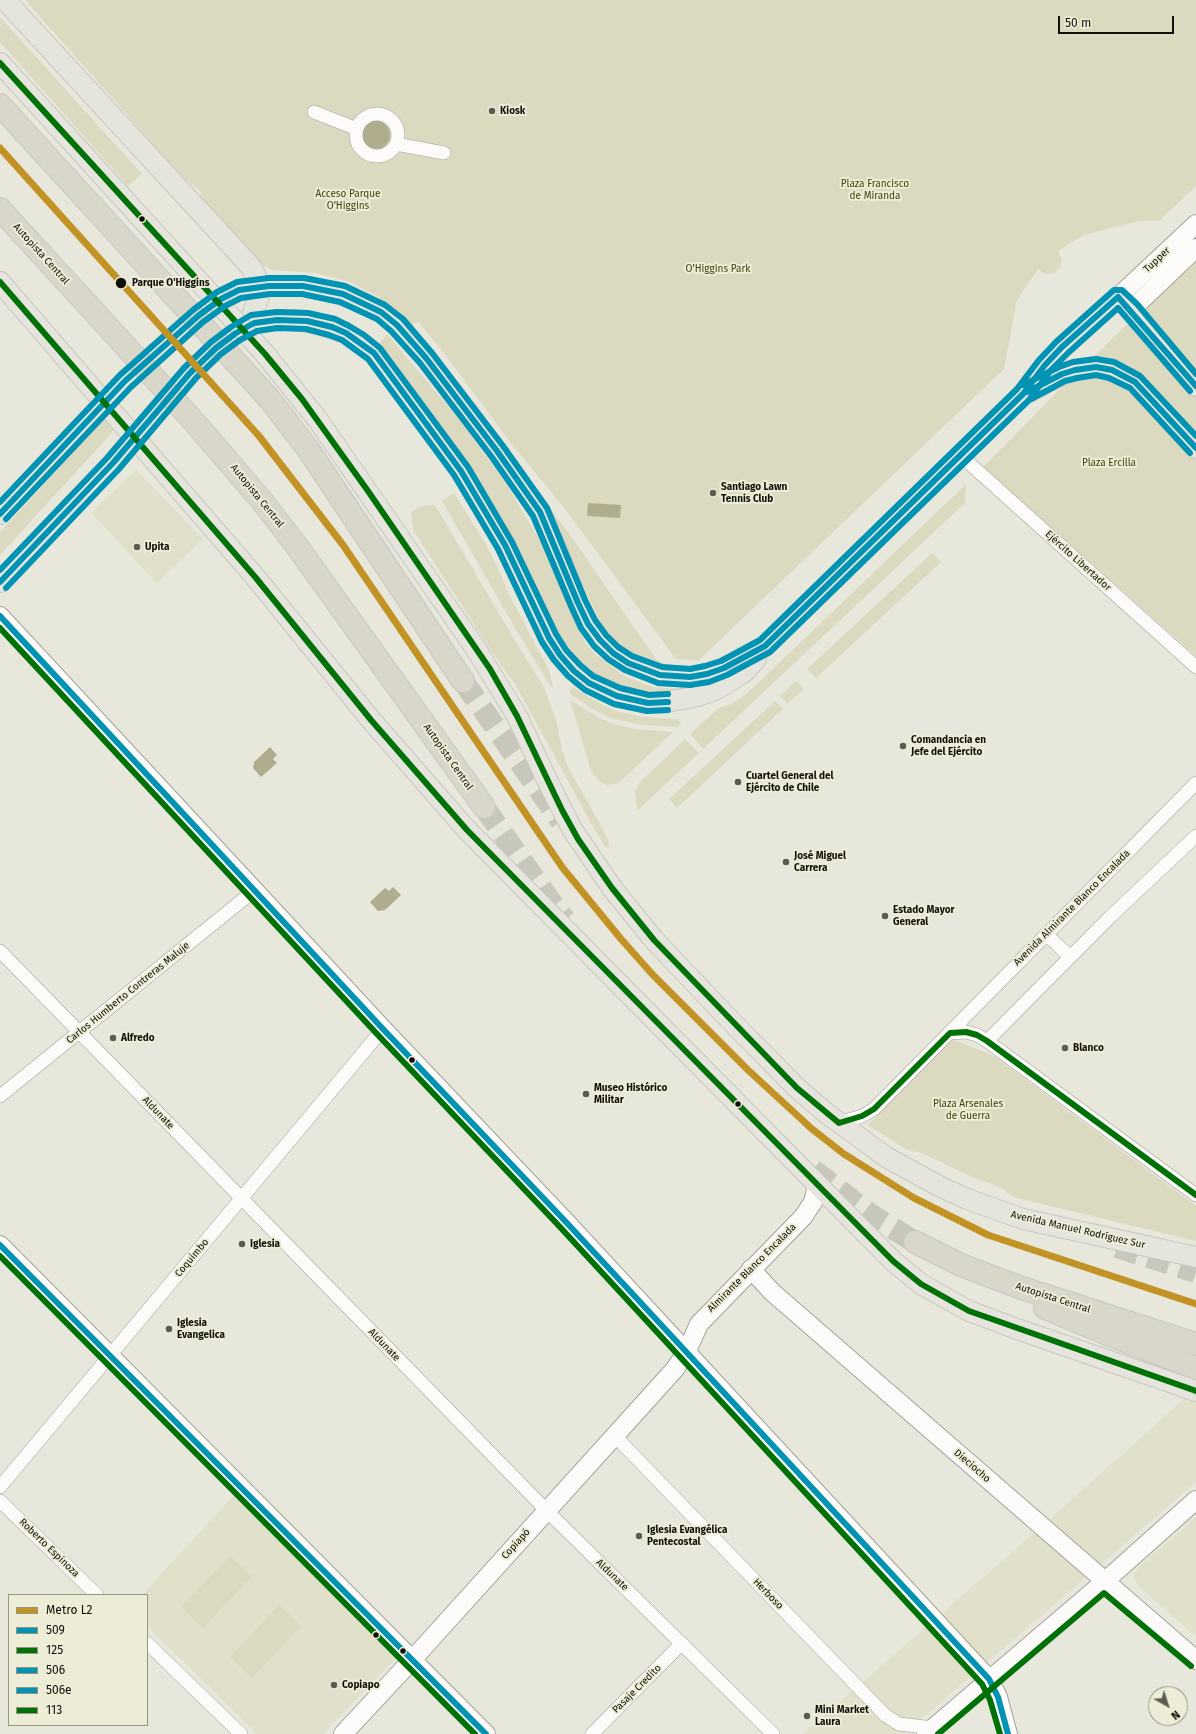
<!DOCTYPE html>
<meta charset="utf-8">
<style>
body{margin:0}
#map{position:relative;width:1196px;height:1734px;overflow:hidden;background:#e8e7db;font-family:"Fira Sans",sans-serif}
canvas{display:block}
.legend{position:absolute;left:8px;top:1594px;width:140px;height:132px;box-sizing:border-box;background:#edecd6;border:1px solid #959484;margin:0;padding:5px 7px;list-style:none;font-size:12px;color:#100f08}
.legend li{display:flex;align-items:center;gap:8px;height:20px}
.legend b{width:20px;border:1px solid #959484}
.north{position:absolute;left:1148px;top:1686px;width:40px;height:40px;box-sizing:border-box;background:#edecd6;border:1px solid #959484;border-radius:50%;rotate:141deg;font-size:11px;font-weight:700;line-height:16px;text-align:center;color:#100f08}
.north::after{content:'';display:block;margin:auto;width:14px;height:18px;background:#5c5b52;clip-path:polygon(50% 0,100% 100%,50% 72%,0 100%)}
.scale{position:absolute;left:1058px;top:16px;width:116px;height:18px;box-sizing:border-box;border:2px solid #100f08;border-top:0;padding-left:5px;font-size:12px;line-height:14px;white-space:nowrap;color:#100f08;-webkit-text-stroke:3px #edecd6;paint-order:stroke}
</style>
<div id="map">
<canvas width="1196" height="1734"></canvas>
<ul class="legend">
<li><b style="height:5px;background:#c39224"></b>Metro L2</li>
<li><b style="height:5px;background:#0093b3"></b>509</li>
<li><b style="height:5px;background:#007106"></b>125</li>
<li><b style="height:5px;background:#0093b3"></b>506</li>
<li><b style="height:5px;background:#0093b3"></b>506e</li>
<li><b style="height:5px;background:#007106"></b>113</li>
</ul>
<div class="north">N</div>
<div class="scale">50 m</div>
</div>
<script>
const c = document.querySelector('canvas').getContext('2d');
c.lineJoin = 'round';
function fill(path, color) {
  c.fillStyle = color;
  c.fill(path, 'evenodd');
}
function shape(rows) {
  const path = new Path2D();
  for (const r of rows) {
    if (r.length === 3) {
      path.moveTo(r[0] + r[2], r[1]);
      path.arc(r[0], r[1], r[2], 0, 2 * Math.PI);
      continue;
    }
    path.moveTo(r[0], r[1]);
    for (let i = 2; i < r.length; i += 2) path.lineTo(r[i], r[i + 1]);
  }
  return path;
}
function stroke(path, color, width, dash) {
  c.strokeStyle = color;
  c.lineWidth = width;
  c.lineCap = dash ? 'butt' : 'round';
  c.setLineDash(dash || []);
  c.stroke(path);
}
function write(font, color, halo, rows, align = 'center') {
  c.font = font + ' "Fira Sans",sans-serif';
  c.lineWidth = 4;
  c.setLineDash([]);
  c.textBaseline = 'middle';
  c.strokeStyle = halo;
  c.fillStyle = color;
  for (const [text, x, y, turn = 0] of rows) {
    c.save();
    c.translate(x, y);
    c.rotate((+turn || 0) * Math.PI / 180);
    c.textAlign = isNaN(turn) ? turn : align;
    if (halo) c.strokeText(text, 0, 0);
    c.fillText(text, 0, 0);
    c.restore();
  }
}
fill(shape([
 [136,470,203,539,157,583,91,513],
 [1185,1398,1196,1402,1196,1482,904,1734,803,1734,1041,1527],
 [234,1495,398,1656,323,1734,257,1734,147,1626,147,1595,142,1595],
 [1196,1517,1196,1636,1139,1587,1134,1578,1134,1573,1137,1569]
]), '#e1e0cb');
fill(shape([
 [25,0,1196,0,1196,186,1159,221,1139,221,1095,232,1084,235,1058,251,1062,259,1060,267,1054,273,1045,274,1038,269,1017,300,1004,369,698,661,676,659,565,509,510,442,443,352,418,321,413,325,377,296,347,281,315,273,272,270,263,265,197,197,202,193,178,172],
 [0,17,142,174,128,186,0,42],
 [1196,258,1196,656,983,467,1061,388],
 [387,334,458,418,505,482,543,546,575,622,587,645,596,655,624,676,653,687,681,689,730,679,650,697,593,677,571,656,556,631,507,529,486,495,378,345],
 [107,416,118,426,0,555,0,532],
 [966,484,965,503,703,749,690,734,719,708,731,704,744,696,756,685],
 [454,493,484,541,499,570,509,594,549,670,553,688,551,687,524,643,442,501],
 [542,498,571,536,656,659,671,667,667,670,624,652,605,632],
 [435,505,514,639,544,687,556,720,562,749,568,767,600,824,608,841,609,848,605,847,586,814,515,684,496,658,413,530,411,512,422,506],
 [932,553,941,562,816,678,807,669],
 [796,681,804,689,787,704,780,696],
 [573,687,595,701,616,711,643,717,677,719,681,723,680,725,676,727,642,725,613,719,592,709,572,695,569,691],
 [570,700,599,718,614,724,636,729,673,732,622,780,616,784,607,785,600,782,591,771],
 [775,701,783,709,677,808,669,799],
 [685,739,699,753,637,811,635,791,640,782],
 [952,1039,994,1056,1196,1206,1196,1241,1013,1197,1002,1188,970,1176,919,1152,907,1150,868,1125],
 [230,1556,252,1576,203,1628,181,1607],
 [279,1605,301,1626,252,1678,230,1657]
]), '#dbdac1');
fill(shape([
 [376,135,14],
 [588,503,621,505,620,518,587,516],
 [270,747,277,755,273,759,277,763,261,777,253,768,254,762],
 [393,887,401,895,385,910,378,911,370,902,385,888,389,891]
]), '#afad8d');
stroke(shape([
 [463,681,561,821],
 [484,807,553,905,565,920],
 [813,1170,871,1215,915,1242],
 [1117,1247,1196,1272]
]), '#c8c7bb', 22, [22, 11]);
const street = shape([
 [314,112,357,129],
 [377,135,21],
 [396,144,444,153],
 [960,455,1196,667],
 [1046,934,1070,957],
 [0,951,546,1510,773,1734],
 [950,1033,966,1032,977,1035,987,1041,1196,1195],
 [987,1041,1111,916,1196,836],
 [0,1096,255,890],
 [839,1123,862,1116,874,1109,1196,783],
 [615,1436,885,1715,899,1724,933,1728,936,1731],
 [0,1487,383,1029],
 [0,1501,97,1595],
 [147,1643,241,1734],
 [592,1734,682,1643]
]);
const secondary = shape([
 [1118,297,1196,224],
 [1131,310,1196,248],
 [0,616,383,1029,566,1222,989,1679,998,1697,1008,1734],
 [0,1245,486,1734],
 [751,1269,772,1292,1196,1660],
 [343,1734,412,1660,675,1369,687,1351,699,1324,803,1217,813,1202,817,1186],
 [926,1734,1104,1582,1196,1500]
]);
const primary = shape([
 [5,0,251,267,257,279,259,297,250,320,244,328],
 [0,63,192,274],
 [0,282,256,578,371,720,467,830,893,1261,921,1284,969,1311,1017,1329,1196,1391],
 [265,354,318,420,476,649,517,716,547,780,572,829,612,888,654,940,729,1019,797,1088,826,1113,886,1157,939,1186,967,1199,1023,1219,1196,1257],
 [1029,392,1062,374,1075,370,1096,367,1112,370,1135,382,1196,448],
 [0,514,125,381,198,316,221,299,239,290,269,286,303,286,343,294,381,312,397,325,426,358,497,451,540,512,557,550,578,603,588,624,600,640,613,653,628,663,660,675,690,677,707,674,724,668,741,660,765,646,1023,394,1045,365,1062,347,1118,297,1131,310,1196,386],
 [0,582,113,463,190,373,216,348,236,333,254,323,277,320,296,320,319,324,346,333,359,341,374,353,461,471,505,545,549,638,560,655,581,677,602,689,617,696,648,703,667,702,698,696,717,689,744,672,756,659]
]);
const highway = shape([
 [0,105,169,290],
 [0,209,119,339],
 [246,373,271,401,308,449,463,681],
 [197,425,262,501,296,545,484,807],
 [915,1242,961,1265,1019,1287,1196,1344],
 [1045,1308,1107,1334,1196,1368]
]);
stroke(street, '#a3a29a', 14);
stroke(secondary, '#a3a29a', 20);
stroke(primary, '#c7c6c1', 22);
stroke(highway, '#c7c6c1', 24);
stroke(street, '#fcfbfa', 13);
stroke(secondary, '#fcfbfa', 18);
stroke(primary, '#e6e5dd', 20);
stroke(highway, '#d8d7ca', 22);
const primaryBridge = shape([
 [192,274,265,354]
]);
const highwayBridge = shape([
 [169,290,246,373],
 [119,339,197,425]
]);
stroke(primaryBridge, '#c7c6c1', 22, []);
stroke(highwayBridge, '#c7c6c1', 24, []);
stroke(primaryBridge, '#e6e5dd', 20);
stroke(highwayBridge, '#d8d7ca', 22);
stroke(shape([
 [1027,392,1062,374,1075,370,1096,367,1112,370,1135,382,1196,448],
 [0,514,125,381,198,316,221,299,239,290,269,286,303,286,343,294,381,312,397,325,426,358,497,451,540,512,578,603,588,624,600,640,613,653,628,663,660,675,690,677,707,674,724,668,765,646,1023,394,1045,365,1062,347,1118,297,1196,386],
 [0,582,113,463,190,373,216,348,236,333,254,323,277,320,307,321,332,327,346,333,374,353,461,471,505,545,549,638,560,655,574,671,589,683,617,696,648,703,668,702],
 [0,616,383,1029,566,1222,989,1679,998,1697,1008,1734],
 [0,1245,486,1734]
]), '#0093b3', 6);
stroke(shape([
 [0,63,265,354,302,399,368,491,490,669,517,716,562,810,578,839,612,888,654,940,797,1088,839,1123,862,1116,874,1109,950,1033,966,1032,977,1035,987,1041,1196,1195],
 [0,282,256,578,371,720,467,830,893,1261,921,1284,969,1311,1196,1391]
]), '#007106', 6);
stroke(shape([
 [1031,399,1065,381,1077,378,1096,375,1109,378,1130,388,1190,453],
 [6,519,131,387,203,322,225,306,241,298,270,294,302,294,340,302,377,319,391,331,420,363,491,456,533,516,571,606,581,628,594,646,608,659,625,670,658,683,690,685,709,682,727,675,770,652,1029,400,1051,370,1068,353,1118,308,1190,391],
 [6,588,119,469,196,378,221,354,240,340,257,331,277,328,306,329,329,335,342,340,368,359,454,475,498,549,542,642,554,660,568,676,585,690,614,704,647,711,668,710]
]), '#0093b3', 6);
stroke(shape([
 [1023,385,1059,367,1073,362,1096,359,1114,362,1140,376,1196,436],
 [0,502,120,375,193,310,217,292,237,282,269,278,304,278,345,286,385,305,403,319,432,353,503,446,547,508,585,600,595,620,606,635,618,647,632,656,662,667,690,669,705,666,721,661,760,640,1017,389,1039,360,1056,342,1114,290,1122,290,1137,304,1196,374],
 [0,570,107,458,184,368,211,342,231,327,251,315,277,312,308,313,335,319,349,326,364,335,380,348,468,467,512,542,556,634,566,650,580,665,593,676,620,688,649,695,668,694]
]), '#0093b3', 6);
stroke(shape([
 [0,628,377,1034,560,1227,982,1684,990,1700,1000,1734],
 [0,1256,475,1734],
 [938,1734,1104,1593,1191,1666]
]), '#007106', 6);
stroke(shape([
 [0,148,259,436,343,545,562,867,621,939,653,975,748,1070,812,1129,844,1154,914,1198,988,1235,1196,1304]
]), '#c39224', 7);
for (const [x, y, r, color] of [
 [492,111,4,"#5c5b52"],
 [142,219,3.5,"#100f08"],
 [121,283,6,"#100f08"],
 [713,493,4,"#5c5b52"],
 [137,547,4,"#5c5b52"],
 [903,746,4,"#5c5b52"],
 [738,782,4,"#5c5b52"],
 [786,862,4,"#5c5b52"],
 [885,916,4,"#5c5b52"],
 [113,1038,4,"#5c5b52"],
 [1065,1048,4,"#5c5b52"],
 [412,1060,3.5,"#100f08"],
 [586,1094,4,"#5c5b52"],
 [738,1104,3.5,"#100f08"],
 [242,1244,4,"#5c5b52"],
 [169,1329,4,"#5c5b52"],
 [639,1536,4,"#5c5b52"],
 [376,1635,3.5,"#100f08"],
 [403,1651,3.5,"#100f08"],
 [334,1685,4,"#5c5b52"],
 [807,1716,4,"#5c5b52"]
]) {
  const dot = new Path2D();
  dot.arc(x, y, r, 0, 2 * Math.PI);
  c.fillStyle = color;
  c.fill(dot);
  stroke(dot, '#edecd6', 1.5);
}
write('bold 10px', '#100f08', '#edecd6', [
 ["Kiosk",500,111],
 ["Santiago Lawn",721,487],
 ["Tennis Club",721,499],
 ["Upita",145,547],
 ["Comandancia en",911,740],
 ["Jefe del Ejército",911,752],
 ["Cuartel General del",746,776],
 ["Ejército de Chile",746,788],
 ["José Miguel",794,856],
 ["Carrera",794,868],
 ["Estado Mayor",893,910],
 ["General",893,922],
 ["Alfredo",121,1038],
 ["Blanco",1073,1048],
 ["Museo Histórico",594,1088],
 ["Militar",594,1100],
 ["Iglesia",250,1244],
 ["Iglesia",177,1323],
 ["Evangelica",177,1335],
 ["Iglesia Evangélica",647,1530],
 ["Pentecostal",647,1542],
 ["Copiapo",342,1685],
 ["Mini Market",815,1710],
 ["Laura",815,1722]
], 'left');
write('10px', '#44400d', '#edecd6', [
 ["Plaza Francisco",875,184],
 ["de Miranda",875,196],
 ["Acceso Parque",348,194],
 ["O'Higgins",348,206],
 ["O'Higgins Park",718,269],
 ["Plaza Ercilla",1109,463],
 ["Plaza Arsenales",968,1104],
 ["de Guerra",968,1116]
]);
write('10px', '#100f08', '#edecd6', [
 ["Autopista Central",41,254,48],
 ["Tupper",1157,260,-43],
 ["Autopista Central",257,496,51],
 ["Ejército Libertador",1078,561,42],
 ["Autopista Central",448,757,55],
 ["Avenida Almirante Blanco Encalada",1072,908,-45],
 ["Carlos Humberto Contreras Maluje",128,993,-39],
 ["Aldunate",158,1113,46],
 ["Avenida Manuel Rodríguez Sur",1078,1230,13],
 ["Coquimbo",192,1258,-50],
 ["Almirante Blanco Encalada",752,1268,-45],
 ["Autopista Central",1053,1298,18],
 ["Aldunate",384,1345,46],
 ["Dieciocho",972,1466,41],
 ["Copiapó",516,1544,-48],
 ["Roberto Espinoza",49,1548,44],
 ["Aldunate",612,1575,44],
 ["Herboso",768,1594,46],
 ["Pasaje Credito",637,1689,-45]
]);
write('bold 10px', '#100f08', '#edecd6', [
 ["Parque O'Higgins",132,283]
], 'left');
</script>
